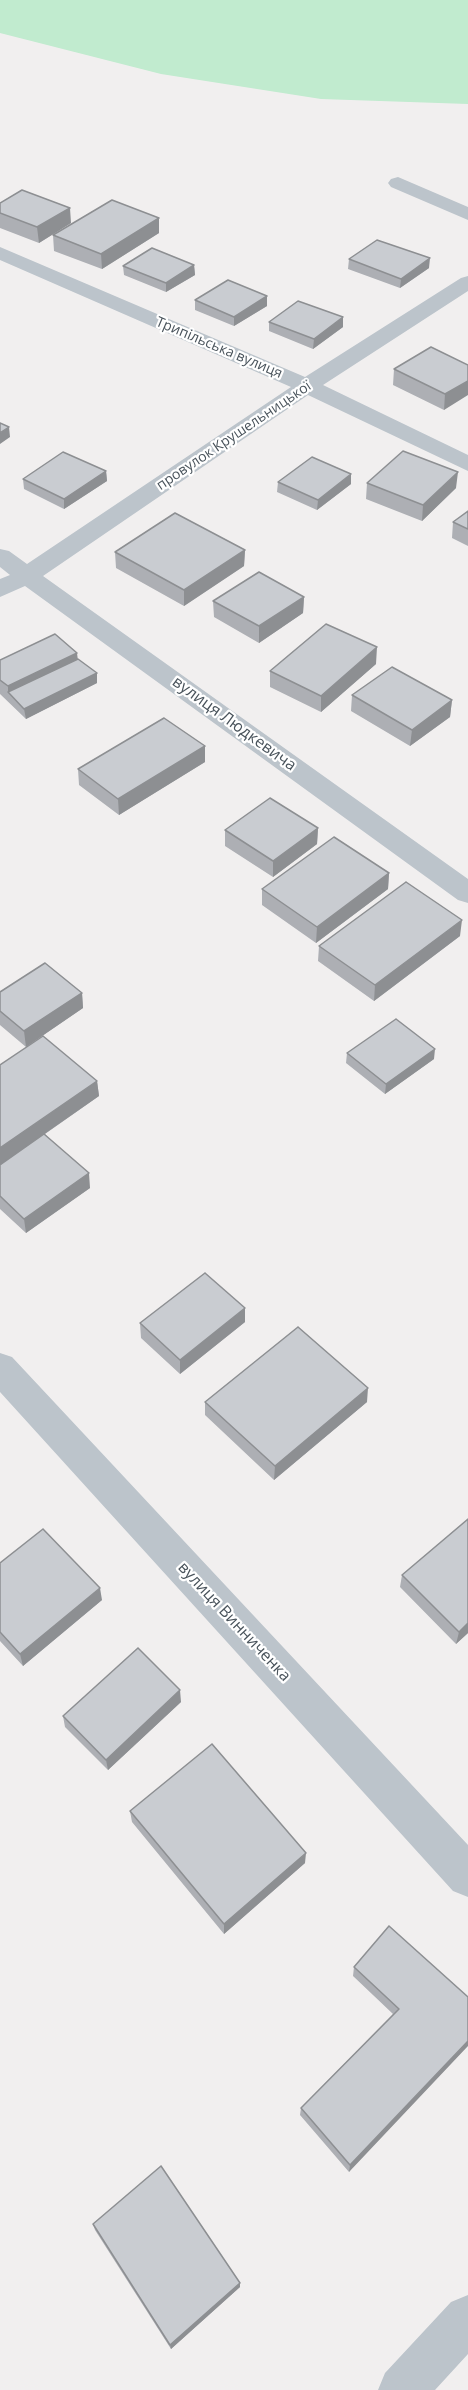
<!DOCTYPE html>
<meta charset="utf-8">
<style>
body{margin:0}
canvas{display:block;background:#f1efef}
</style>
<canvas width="468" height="2390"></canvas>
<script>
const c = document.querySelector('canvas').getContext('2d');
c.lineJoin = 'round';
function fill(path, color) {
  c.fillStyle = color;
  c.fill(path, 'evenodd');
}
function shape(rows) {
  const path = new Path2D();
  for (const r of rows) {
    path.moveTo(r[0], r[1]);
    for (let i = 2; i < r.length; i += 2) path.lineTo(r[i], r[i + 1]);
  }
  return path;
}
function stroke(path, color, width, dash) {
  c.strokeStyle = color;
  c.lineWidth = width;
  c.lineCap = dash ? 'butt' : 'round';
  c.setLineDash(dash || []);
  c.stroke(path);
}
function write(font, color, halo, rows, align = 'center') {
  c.font = font + ' "Open Sans",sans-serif';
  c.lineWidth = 4.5;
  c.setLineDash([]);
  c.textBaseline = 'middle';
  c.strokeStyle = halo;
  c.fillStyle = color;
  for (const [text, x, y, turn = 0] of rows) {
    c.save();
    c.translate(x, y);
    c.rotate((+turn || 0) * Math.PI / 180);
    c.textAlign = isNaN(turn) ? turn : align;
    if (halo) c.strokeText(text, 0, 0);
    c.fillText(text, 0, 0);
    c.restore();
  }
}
fill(shape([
 [0,0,468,0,468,104,321,99,161,74,0,33]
]), '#c1ebcf');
fill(shape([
 [398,177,468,207,468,220,391,187,388,183,391,179,398,177],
 [0,247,305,377,461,278,468,276,468,291,323,385,468,455,468,471,308,395,43,576,468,879,468,903,458,900,25,586,0,597,0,579,10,575,0,567,0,549,9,551,27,564,291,387,0,260,0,247],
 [0,1353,12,1357,468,1845,468,1897,453,1891,0,1392,0,1353],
 [468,2295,468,2354,435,2390,378,2390,385,2373,451,2302,468,2295]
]), '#bcc4cb');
fill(shape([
 [0,203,71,223,39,243,0,228],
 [159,218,159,233,102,269,54,251,53,235],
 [349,259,429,268,400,288,348,269],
 [194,265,195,275,166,292,124,275,123,266],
 [267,296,267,306,234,326,195,310,195,300],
 [269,322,343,327,313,349,269,331],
 [468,365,444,410,393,385,394,369],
 [106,471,107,481,64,509,24,489,23,479],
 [278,482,351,484,317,510,277,492],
 [367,483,456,488,422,521,366,499],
 [468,511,468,546,452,538,453,522],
 [245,550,244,566,184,606,116,568,115,552],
 [304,597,303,613,259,643,214,617,213,601],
 [78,659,97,683,26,719,0,694,0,660],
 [376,664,321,712,270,687,270,671],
 [352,695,452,700,450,717,410,746,351,711],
 [205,762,119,815,79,785,78,769],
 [318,828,317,844,273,877,225,846,225,830],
 [389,873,388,889,316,943,262,905,262,889],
 [460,936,374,1001,318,961,319,946],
 [0,992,82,993,83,1008,26,1047,0,1025],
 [347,1053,434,1059,385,1094,346,1063],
 [0,1065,97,1081,99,1096,45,1134,90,1188,26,1233,0,1209],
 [245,1322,180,1374,141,1338,140,1323],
 [205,1402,367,1402,274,1480,205,1415],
 [468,1519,468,1633,456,1644,400,1587,402,1575],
 [0,1563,102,1600,23,1666,0,1641],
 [181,1702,108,1770,65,1727,63,1716],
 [130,1811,305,1863,224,1934,132,1822],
 [354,1967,468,1997,349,2172,300,2115,301,2108,393,2014,353,1976],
 [93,2224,240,2283,240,2287,171,2349,95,2230]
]), '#adafb4');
fill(shape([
 [70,208,71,223,39,243,37,227],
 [159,218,159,233,102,269,101,254],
 [430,258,429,268,400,288,401,279],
 [194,265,195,275,166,292,166,283],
 [267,296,267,306,234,326,234,317],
 [343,317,343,327,313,349,314,339],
 [468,381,468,395,444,410,445,394],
 [9,427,10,437,0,444,0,433],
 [106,471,107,481,64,509,64,499],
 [458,472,456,488,422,521,423,505],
 [351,474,351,484,317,510,318,500],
 [245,550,244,566,184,606,184,590],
 [304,597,303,613,259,643,259,626],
 [377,647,376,664,321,712,321,696],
 [77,653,79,669,8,692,8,686],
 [97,673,97,683,26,719,24,709],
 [452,700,450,717,410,746,412,730],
 [205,746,205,762,119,815,118,799],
 [318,828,317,844,273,877,273,861],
 [389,873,388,889,316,943,317,927],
 [462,920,460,936,374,1001,375,985],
 [82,993,83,1008,26,1047,24,1031],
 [435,1049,434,1059,385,1094,386,1084],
 [97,1081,99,1096,0,1165,0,1148],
 [89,1173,90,1188,26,1233,24,1219],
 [245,1308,245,1322,180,1374,180,1360],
 [368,1388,367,1402,274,1480,275,1466],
 [100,1588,102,1600,23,1666,20,1654],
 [468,1623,468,1633,456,1644,459,1632],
 [180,1690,181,1702,108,1770,106,1760],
 [306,1853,305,1863,224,1934,224,1924],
 [468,2041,468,2046,349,2172,350,2165],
 [240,2283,240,2287,171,2349,170,2345]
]), '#8d8f92');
const building = shape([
 [22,190,70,208,37,227,0,213,0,203,22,190],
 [112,200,159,218,101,254,53,235,112,200],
 [377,240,430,258,401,279,349,259,377,240],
 [152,248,194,265,166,283,123,266,152,248],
 [228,280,267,296,234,317,195,300,228,280],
 [298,301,343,317,314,339,269,322,298,301],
 [431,347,468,365,468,381,445,394,394,369,431,347],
 [0,423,9,427,0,433,0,423],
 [403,451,458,472,423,505,367,483,403,451],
 [63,452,106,471,64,499,23,479,63,452],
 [312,457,351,474,318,500,278,482,312,457],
 [468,511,468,529,453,522,468,511],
 [175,513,245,550,184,590,115,552,175,513],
 [259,572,304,597,259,626,213,601,259,572],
 [326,624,377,647,321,696,270,671,326,624],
 [55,634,77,653,8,686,0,680,0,660,55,634],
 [78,659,97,673,24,709,8,692,78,659],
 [392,667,452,700,412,730,352,695,392,667],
 [164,718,205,746,118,799,78,769,164,718],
 [270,798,318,828,273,861,225,830,270,798],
 [334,837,389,873,317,927,262,889,334,837],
 [406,882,462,920,375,985,319,946,406,882],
 [45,963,82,993,24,1031,0,1011,0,992,45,963],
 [396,1019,435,1049,386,1084,347,1053,396,1019],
 [43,1036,97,1081,0,1148,0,1065,43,1036],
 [44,1134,89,1173,24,1219,0,1196,0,1165,44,1134],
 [205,1273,245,1308,180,1360,140,1323,205,1273],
 [298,1327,368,1388,275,1466,205,1402,298,1327],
 [468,1519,468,1623,459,1632,402,1575,468,1519],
 [43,1529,100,1588,20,1654,0,1632,0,1563,43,1529],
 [138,1648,180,1690,106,1760,63,1716,138,1648],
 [212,1744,306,1853,224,1924,130,1811,212,1744],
 [389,1926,468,1997,468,2041,350,2165,301,2108,399,2009,354,1967,389,1926],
 [161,2166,240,2283,170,2345,93,2224,161,2166]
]);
fill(building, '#c9ccd1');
stroke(building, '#8d8f92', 1.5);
write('14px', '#49535b', '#fff', [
 ["Трипільська вулиця",219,348,23],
 ["провулок Крушельницької",234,436,-34]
]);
write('16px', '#49535b', '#fff', [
 ["вулиця Людкевича",234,724,36],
 ["вулиця Винниченка",234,1622,47]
]);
</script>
